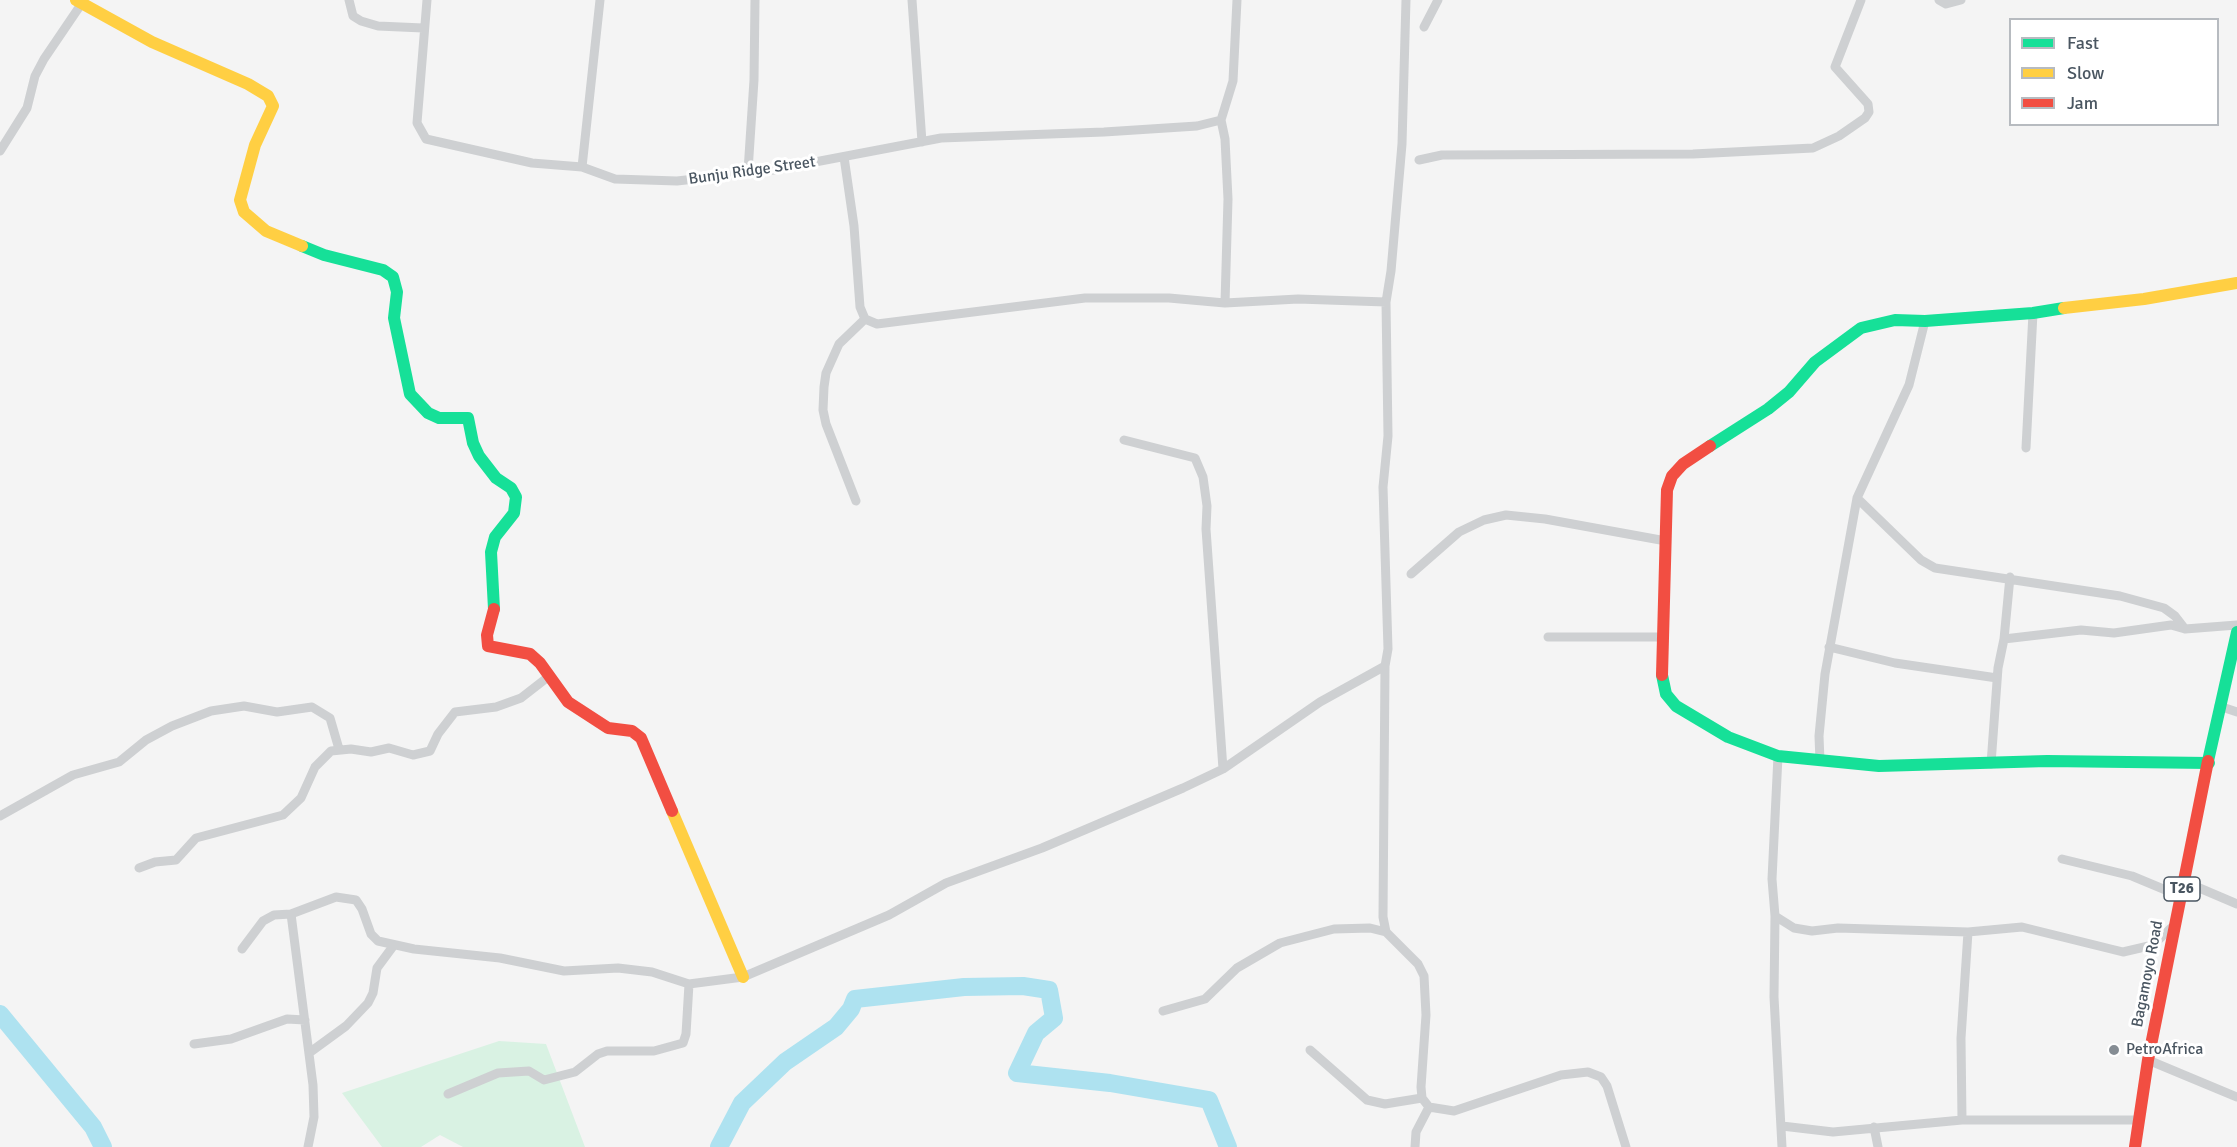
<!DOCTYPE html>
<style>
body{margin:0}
#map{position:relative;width:2237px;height:1147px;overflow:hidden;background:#f4f4f4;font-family:Signika,sans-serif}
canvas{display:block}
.legend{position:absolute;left:2009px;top:18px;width:210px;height:108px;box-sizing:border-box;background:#fff;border:2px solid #b7bbc0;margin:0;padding:8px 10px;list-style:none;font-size:18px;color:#4a5661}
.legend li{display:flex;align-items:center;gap:12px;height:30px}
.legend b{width:30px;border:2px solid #b7bbc0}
</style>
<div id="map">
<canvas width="2237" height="1147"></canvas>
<ul class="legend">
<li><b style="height:8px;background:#16e098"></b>Fast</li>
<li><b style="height:8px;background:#ffcf43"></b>Slow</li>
<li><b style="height:8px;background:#f24e42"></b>Jam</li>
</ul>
</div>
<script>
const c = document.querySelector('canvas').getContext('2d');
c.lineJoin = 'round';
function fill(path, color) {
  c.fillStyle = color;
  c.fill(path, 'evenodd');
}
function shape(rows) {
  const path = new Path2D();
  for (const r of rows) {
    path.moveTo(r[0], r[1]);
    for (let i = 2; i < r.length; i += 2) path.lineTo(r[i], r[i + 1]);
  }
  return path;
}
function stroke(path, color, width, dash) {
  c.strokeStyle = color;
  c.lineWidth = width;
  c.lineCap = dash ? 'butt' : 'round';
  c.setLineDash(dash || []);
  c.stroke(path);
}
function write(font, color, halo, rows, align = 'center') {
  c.font = font + ' Signika,sans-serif';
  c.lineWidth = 6;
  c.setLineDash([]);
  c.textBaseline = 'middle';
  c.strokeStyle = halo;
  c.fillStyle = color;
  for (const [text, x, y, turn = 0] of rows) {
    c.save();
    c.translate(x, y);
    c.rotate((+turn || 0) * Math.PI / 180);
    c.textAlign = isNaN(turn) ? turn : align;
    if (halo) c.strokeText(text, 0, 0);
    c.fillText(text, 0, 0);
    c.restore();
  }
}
fill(shape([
 [499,1041,546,1044,585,1147,463,1147,440,1135,421,1147,382,1147,342,1093]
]), '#d9f2e3');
stroke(shape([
 [0,1014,93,1127,103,1147],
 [719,1147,742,1103,785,1062,836,1027,851,1009,855,999,964,987,1023,986,1049,990,1054,1018,1036,1033,1017,1073,1110,1083,1209,1100,1228,1147]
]), '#aee2f0', 18);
stroke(shape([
 [349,0,353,16,361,21,378,26,423,28],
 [427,0,417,123,426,139,532,163,582,167,615,179,677,181,773,170,941,138,1104,132,1197,126,1221,120],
 [912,0,922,142],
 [1406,0,1402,144,1391,271,1386,302,1388,436,1383,487,1388,649,1385,666,1383,917,1386,932,1418,964,1424,976,1426,1015,1421,1087,1422,1098,1429,1107,1454,1111,1561,1075,1588,1072,1601,1077,1607,1086,1626,1147],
 [1939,0,1946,4,1961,0],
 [1424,27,1438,0],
 [0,151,27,108,35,76,44,59,82,3],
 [844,157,854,226,860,307,865,319,877,324,1085,298,1169,298,1225,303,1298,299,1386,302],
 [1419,160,1442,155,1693,154,1813,148,1839,136,1865,118,1869,112,1868,104,1835,67,1861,0],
 [582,167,600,0],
 [748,171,754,80,755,0],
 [1225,303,1228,199,1225,139,1221,120,1233,81,1237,0],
 [1124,440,1195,458,1203,477,1207,506,1206,529,1223,769],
 [2026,448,2033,313],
 [1857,498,1921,560,1935,568,2120,596,2164,608,2175,616,2185,629],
 [856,501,826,424,823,410,824,387,826,373,839,344,865,319],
 [1411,574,1459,532,1484,520,1506,515,1545,519,1666,541],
 [1548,637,1662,637],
 [2004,639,2010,577],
 [1829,647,1895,663,1997,678],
 [2219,706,2237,712],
 [1778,756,1772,879,1775,916,1774,997,1782,1147],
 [1820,761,1819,736,1825,674,1857,498,1909,385,1925,321],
 [1991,764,1998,668,2004,639,2081,630,2114,633,2171,625,2185,629,2237,625],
 [0,816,73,775,119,762,146,740,172,726,211,711,244,706,277,712,312,707,330,718,339,749],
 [2062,859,2132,876,2180,896],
 [139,868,155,862,176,860,196,838,283,815,301,798,315,767,331,751,351,749,371,752,389,748,413,755,430,751,438,734,455,712,496,707,521,698,548,677],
 [2183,881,2237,904],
 [291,914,313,1085,314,1117,308,1147],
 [1775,916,1794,928,1812,931,1838,928,1968,932,2022,927,2123,952,2153,945,2171,928],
 [242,949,263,921,274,915,291,914,336,897,356,900,362,909,371,934,378,941,414,949,500,958,564,971,618,968,652,972,689,984,743,977,889,915,946,883,1042,848,1183,788,1223,769,1320,702,1385,666],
 [1163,1011,1205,999,1237,968,1280,943,1334,929,1370,928,1386,932],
 [194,1044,231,1039,287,1019,305,1020],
 [1310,1050,1367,1100,1385,1104,1422,1098],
 [309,1053,346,1026,368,1003,373,993,377,968,394,945],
 [2148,1060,2237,1097],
 [448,1094,498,1073,529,1071,544,1080,575,1072,598,1054,607,1051,654,1051,683,1043,686,1034,689,984],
 [1962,1120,1961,1038,1968,932],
 [1782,1126,1833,1132,1962,1120,2139,1120],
 [1874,1127,1878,1147],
 [1415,1147,1416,1132,1429,1107]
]), '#ced0d2', 9);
stroke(shape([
 [302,246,324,255,383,270,393,277,397,292,394,318,410,394,428,413,439,418,468,418,473,443,479,456,496,478,511,488,516,497,514,513,495,537,491,552,494,609],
 [1710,446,1768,409,1789,392,1815,362,1861,328,1895,320,1925,321,2033,313,2064,308],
 [1662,675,1666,694,1676,706,1728,737,1778,756,1879,766,2047,761,2209,763],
 [2208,761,2237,632]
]), '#16e098', 12);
stroke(shape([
 [76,0,152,42,248,84,268,96,273,106,255,145,240,200,244,212,266,231,302,246],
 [2064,308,2144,299,2237,283],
 [672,811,743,977]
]), '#ffcf43', 12);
stroke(shape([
 [494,609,487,635,488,646,530,654,540,663,568,702,608,728,632,731,641,738,672,811],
 [1662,675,1667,490,1672,476,1683,464,1710,446],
 [2135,1147,2148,1060,2208,761]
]), '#f24e42', 12);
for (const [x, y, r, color] of [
 [2114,1050,6,"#868d94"]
]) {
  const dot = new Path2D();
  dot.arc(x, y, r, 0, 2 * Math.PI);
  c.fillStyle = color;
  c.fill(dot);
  stroke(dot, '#fff', 2);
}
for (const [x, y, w] of [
 [2182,889,36]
]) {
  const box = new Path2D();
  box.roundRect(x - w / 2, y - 12, w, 24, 4.5);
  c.fillStyle = '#fff';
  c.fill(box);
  stroke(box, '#4a5661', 1.5);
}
write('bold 15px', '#4a5661', null, [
 ["T26",2182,889]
]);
write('16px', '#4a5661', '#fff', [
 ["Bunju Ridge Street",752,171,-8],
 ["Bagamoyo Road",2148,974,-79]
]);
write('16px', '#4a5661', '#fff', [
 ["PetroAfrica",2126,1050]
], 'left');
</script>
